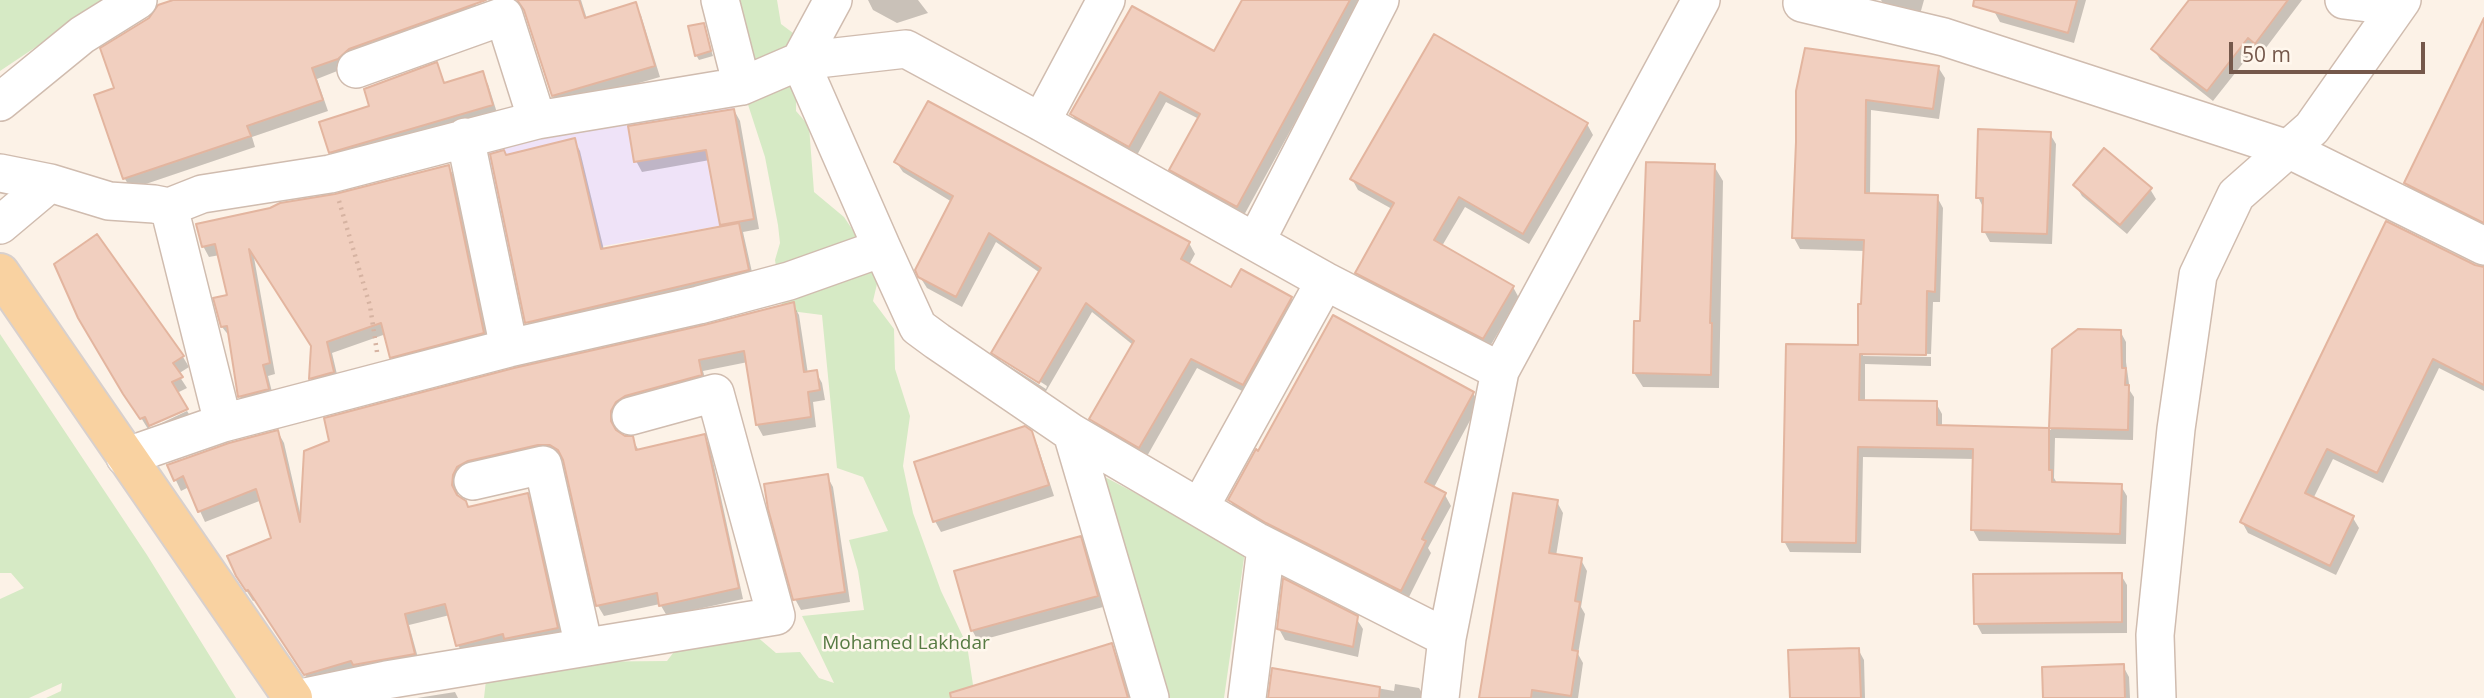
<!DOCTYPE html>
<style>
body{margin:0}
#map{position:relative;width:2484px;height:698px;overflow:hidden;background:#fcf2e7;font-family:"Open Sans",sans-serif}
canvas{display:block}
.scale{position:absolute;left:2229px;top:42px;width:196px;height:32px;box-sizing:border-box;border:4px solid #75584b;border-top:0;padding-left:9px;font-size:21px;line-height:24px;white-space:nowrap;color:#75584b;-webkit-text-stroke:5px #fff7ed;paint-order:stroke}
</style>
<div id="map">
<canvas width="2484" height="698"></canvas>
<div class="scale">50 m</div>
</div>
<script>
const c = document.querySelector('canvas').getContext('2d');
c.lineJoin = 'round';
function fill(path, color) {
  c.fillStyle = color;
  c.fill(path, 'evenodd');
}
function shape(rows) {
  const path = new Path2D();
  for (const r of rows) {
    path.moveTo(r[0], r[1]);
    for (let i = 2; i < r.length; i += 2) path.lineTo(r[i], r[i + 1]);
  }
  return path;
}
function stroke(path, color, width, dash) {
  c.strokeStyle = color;
  c.lineWidth = width;
  c.lineCap = dash ? 'butt' : 'round';
  c.setLineDash(dash || []);
  c.stroke(path);
}
function write(font, color, halo, rows, align = 'center') {
  c.font = font + ' "Open Sans",sans-serif';
  c.lineWidth = 5;
  c.setLineDash([]);
  c.textBaseline = 'middle';
  c.strokeStyle = halo;
  c.fillStyle = color;
  for (const [text, x, y, turn = 0] of rows) {
    c.save();
    c.translate(x, y);
    c.rotate((+turn || 0) * Math.PI / 180);
    c.textAlign = isNaN(turn) ? turn : align;
    if (halo) c.strokeText(text, 0, 0);
    c.fillText(text, 0, 0);
    c.restore();
  }
}
fill(shape([
 [733,100,754,220,603,246,607,270,511,287,488,202,497,198,486,145]
]), '#efe3f8');
fill(shape([
 [0,0,106,0,0,71],
 [730,0,777,0,781,24,797,36,796,111,809,126,814,192,844,217,880,271,873,301,894,329,895,369,910,416,903,466,913,513,941,591,967,645,975,698,484,698,486,680,562,662,667,661,689,632,755,635,776,653,800,652,819,678,834,683,802,616,864,610,858,571,849,540,888,531,863,477,837,468,822,315,783,310,775,260,780,243,778,225,765,157,742,86],
 [0,334,147,555,236,698,46,698,61,691,62,683,29,698,0,698,0,599,24,588,11,573,0,573],
 [1103,476,1245,551,1224,698,1163,698]
]), '#d6eac5');
fill(shape([
 [202,0,474,0,479,15,317,79,328,111,252,137,255,147,131,189,125,179,97,96,116,89],
 [519,0,581,0,587,19,635,4,641,15,660,77,559,106,553,96,527,14],
 [868,0,918,0,928,13,897,23,873,10],
 [1244,0,1362,0,1243,217,1177,180,1171,170,1199,119,1166,102,1136,157,1078,125,1072,114,1215,53],
 [1881,0,1924,0,1919,18,1887,10],
 [1997,0,2086,0,2074,43,2000,22,1994,11],
 [2190,0,2302,0,2262,53,2255,48,2213,101,2160,59,2153,49],
 [2484,23,2484,230,2412,194,2406,183],
 [703,25,713,56,699,60,696,55],
 [436,64,445,84,482,73,488,84,498,116,337,163,330,152,371,107],
 [1938,67,1945,78,1939,119,1871,110,1870,195,1937,197,1943,208,1940,302,1933,302,1931,354,1863,352,1863,356,1931,357,1931,366,1865,364,1865,402,1936,403,1942,414,1942,427,2051,430,2053,350,2120,331,2126,342,2126,362,2130,391,2134,397,2133,440,2055,438,2054,478,2057,483,2121,486,2127,496,2126,544,1979,541,1973,530,1975,459,1863,457,1861,553,1790,552,1784,541,1859,346,1865,251,1800,249,1794,238,1797,91],
 [734,110,740,121,759,229,743,232,754,281,533,333,527,322,506,157,574,140,580,151,604,250,724,228,710,160,642,172,636,161],
 [1587,124,1593,135,1529,244,1465,207,1442,246,1513,287,1519,298,1489,348,1364,284,1357,273,1392,209,1358,190,1352,179],
 [2050,134,2056,144,2052,244,1990,242,1984,231,1984,209,1978,197],
 [896,162,1189,243,1195,254,1189,265,1232,290,1291,298,1297,309,1250,395,1197,368,1146,458,1097,429,1091,419,1133,345,1092,312,1045,393,1000,364,993,353,1040,273,996,242,962,307,927,288,920,277,952,202,903,172],
 [1000,356,1047,386,1046,389,1000,360],
 [1714,166,1723,181,1719,388,1643,387,1634,373,1642,323],
 [448,167,455,177,489,344,398,368,391,357,386,334,332,353,339,383,316,389,310,378,312,346,253,252,275,374,268,376,274,400,246,407,240,397,230,337,222,327,230,296,220,255,209,257,203,246,271,207,336,196],
 [2076,186,2150,189,2156,199,2127,234,2082,196],
 [2484,272,2484,391,2439,368,2383,483,2333,459,2313,499,2353,518,2359,528,2336,575,2248,533,2242,522],
 [793,304,799,315,808,374,816,372,822,383,825,400,813,402,816,427,763,436,757,425,748,362,703,371,707,386,616,422,616,432,625,438,632,438,639,451,704,436,710,447,743,599,667,616,660,604,604,616,598,606,565,460,557,456,458,487,458,497,469,509,527,495,533,506,563,638,464,656,458,645,450,615,409,625,420,665,312,685,256,600,253,601,244,587,273,539,262,500,205,522,189,487,181,491,169,466,278,432,284,443,301,517],
 [86,329,183,357,189,367,178,374,187,388,177,393,149,425,149,429,187,411,193,420,157,436,152,427,148,429],
 [1473,393,1479,404,1433,489,1445,495,1451,506,1428,548,1431,553,1407,601,1236,511,1230,500],
 [1030,432,1037,444,1054,496,941,532,935,521],
 [827,476,833,487,850,602,801,610,795,599],
 [1557,502,1563,513,1556,556,1581,560,1587,571,1581,607,1585,614,1578,654,1583,663,1578,698,1481,698],
 [1080,539,1086,549,1103,607,978,641,972,630],
 [2121,575,2127,585,2127,633,1982,634,1976,623],
 [1356,618,1363,629,1358,657,1285,640,1279,629],
 [1111,645,1117,656,1130,698,991,698],
 [1858,649,1864,660,1865,698,1792,698],
 [2123,666,2129,677,2130,698,2045,698],
 [1274,670,1394,691,1395,684,1419,688,1425,698,1270,698],
 [455,692,458,698,417,698]
]), '#0003');
const building = shape([
 [173,0,486,0,349,49,338,59,312,68,323,100,247,126,251,136,123,179,94,95,114,88,100,48,149,18,158,5,173,0],
 [517,0,579,0,585,18,636,2,655,66,552,96,524,10,517,0],
 [1242,0,1350,0,1237,207,1169,170,1200,114,1160,92,1129,147,1070,114,1132,6,1214,51,1242,0],
 [1974,0,2077,0,2068,33,1973,6,1974,0],
 [2189,0,2288,0,2255,44,2248,38,2207,91,2151,49,2189,0],
 [2484,18,2484,223,2404,183,2484,18],
 [704,23,711,51,695,56,688,26,704,23],
 [1434,34,1588,123,1523,234,1459,197,1434,240,1514,286,1483,339,1355,273,1394,203,1350,179,1434,34],
 [1805,48,1939,66,1933,109,1866,100,1865,193,1938,195,1935,292,1927,291,1926,355,1860,354,1859,400,1937,401,1937,425,2049,428,2049,470,2052,470,2052,482,2122,484,2120,534,1971,530,1973,449,1858,447,1856,543,1782,542,1786,344,1858,345,1858,304,1861,304,1864,240,1792,238,1796,142,1796,91,1805,48],
 [437,62,444,83,483,71,493,105,329,153,319,122,369,106,364,89,437,62],
 [928,101,1190,242,1181,259,1231,287,1241,269,1292,297,1243,385,1191,359,1139,448,1089,419,1134,341,1086,303,1039,383,991,353,1041,268,989,233,956,297,918,277,915,270,953,196,894,162,928,101],
 [734,109,754,219,720,225,706,150,634,162,628,126,734,109],
 [1978,129,2051,132,2047,234,1982,232,1983,198,1976,198,1978,129],
 [575,138,601,249,739,223,749,270,525,323,490,154,504,150,506,155,575,138],
 [2104,148,2152,188,2120,225,2073,185,2104,148],
 [1646,162,1715,164,1710,323,1712,323,1711,375,1633,373,1634,321,1640,321,1646,162],
 [449,165,484,333,390,358,381,323,327,342,334,372,309,379,311,346,249,249,270,363,263,365,269,389,238,397,227,326,221,327,213,298,227,295,215,244,202,247,196,224,270,208,280,203,335,194,449,165],
 [2386,221,2475,265,2484,267,2484,385,2433,359,2377,473,2327,449,2305,493,2354,516,2330,566,2240,522,2386,221],
 [97,234,184,356,173,363,183,377,172,382,188,409,149,426,145,417,140,419,123,394,78,318,54,264,97,234],
 [794,302,804,372,817,370,820,390,808,392,811,417,756,425,744,351,699,360,702,375,625,396,616,402,611,411,611,421,616,430,625,436,633,436,636,450,705,434,739,588,659,606,657,593,596,606,563,460,558,450,550,445,538,445,468,461,457,467,453,475,452,485,457,495,466,501,468,507,528,493,558,628,504,639,503,634,456,646,445,604,405,614,415,654,353,665,351,661,304,675,248,590,246,591,236,576,227,556,271,538,256,489,198,512,183,476,174,481,167,465,229,443,278,430,300,522,304,451,329,441,324,418,514,368,704,325,794,302],
 [1333,315,1474,392,1425,482,1446,493,1422,539,1426,541,1401,591,1266,523,1228,500,1256,449,1258,451,1333,315],
 [2078,329,2121,330,2122,368,2126,368,2125,385,2129,385,2128,430,2049,428,2052,349,2078,329],
 [1025,426,1032,431,1049,485,933,522,914,462,1025,426],
 [828,474,845,592,793,600,768,509,764,484,828,474],
 [1513,493,1558,500,1549,553,1582,558,1575,601,1580,602,1572,650,1578,651,1571,696,1532,690,1531,698,1479,698,1513,493],
 [1081,536,1098,596,971,631,954,571,1081,536],
 [2122,573,2122,622,1974,624,1973,574,2122,573],
 [1283,578,1358,616,1353,647,1277,629,1283,578],
 [1112,643,1128,698,951,698,950,693,1112,643],
 [1859,648,1861,698,1790,698,1788,650,1859,648],
 [2124,664,2125,698,2043,698,2042,667,2124,664],
 [1272,668,1380,687,1379,698,1268,698,1272,668]
]);
fill(building, '#f1cfbf');
stroke(building, '#e3b59f', 2);
const minor = shape([
 [720,0,742,86],
 [2344,0,2368,3,2385,0],
 [1802,3,1944,37,2288,149,2484,246],
 [800,61,833,0],
 [356,69,504,16,537,120],
 [0,102,82,35,138,0],
 [1041,122,1106,0],
 [465,137,509,348],
 [0,173,50,183,109,201,154,204,169,207,202,194,330,174,537,120,742,86,800,61,906,49,1041,122,1325,281,1500,371,1701,0],
 [169,207,223,423],
 [0,225,50,183],
 [1256,241,1380,0],
 [882,248,918,327,937,341,1072,433,1256,541,1447,638,1440,698],
 [1072,433,1150,698],
 [125,457,223,423,509,348,699,305,789,281,882,248,800,61],
 [473,481,543,465,584,647],
 [1200,507,1325,281],
 [1447,638,1500,371],
 [300,698,386,680,776,616,715,393,631,416],
 [1247,698,1266,548,1256,541],
 [2157,698,2155,635,2176,429,2198,275,2236,195,2312,128,2402,0]
]);
const major = shape([
 [0,273,293,698]
]);
stroke(minor, '#d0bcaf', 40);
stroke(major, '#d8d0cd', 42);
stroke(shape([
 [339,201,370,306,377,352]
]), '#d6b3a2', 4.5, [2, 5]);
stroke(minor, '#fff', 37);
stroke(major, '#f9d2a1', 38);
write('19px', '#577b43', '#fff7ed', [
 ["Mohamed Lakhdar",906,644]
]);
</script>
